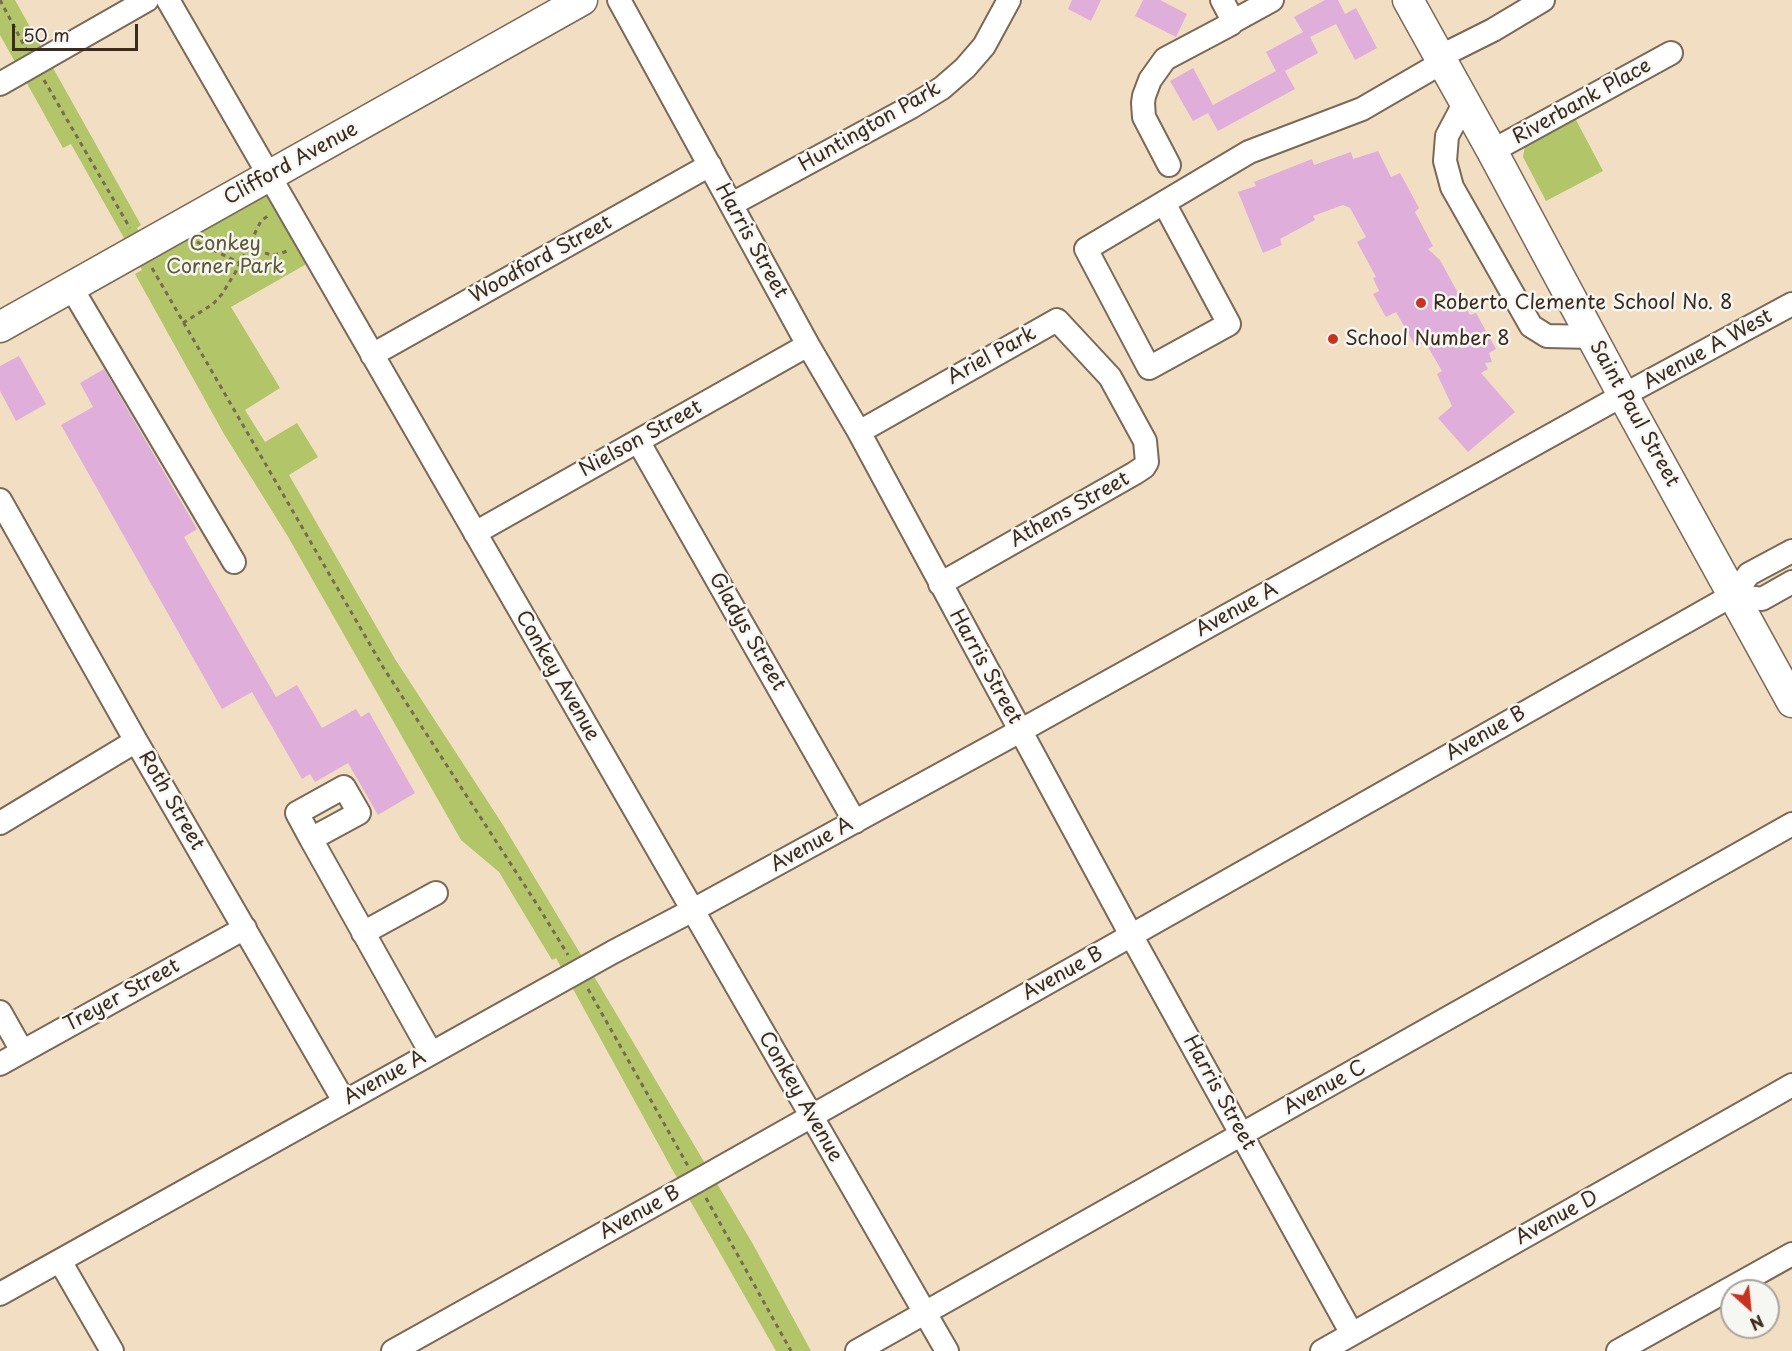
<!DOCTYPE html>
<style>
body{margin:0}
#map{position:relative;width:1792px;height:1351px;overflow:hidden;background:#f2dfc3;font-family:"Playpen Sans",sans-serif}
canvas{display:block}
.north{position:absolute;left:1720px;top:1279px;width:60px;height:60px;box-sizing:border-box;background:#f6f6f2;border:2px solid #aba49d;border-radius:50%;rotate:153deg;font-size:16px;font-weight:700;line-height:24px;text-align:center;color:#3b2a1e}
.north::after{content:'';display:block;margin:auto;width:21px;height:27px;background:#c8321e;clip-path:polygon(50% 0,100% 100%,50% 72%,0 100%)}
.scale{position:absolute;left:12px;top:24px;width:126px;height:27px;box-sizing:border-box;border:3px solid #3b2a1e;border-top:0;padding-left:8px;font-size:18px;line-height:21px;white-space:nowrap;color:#3b2a1e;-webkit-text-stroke:4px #f6f6f2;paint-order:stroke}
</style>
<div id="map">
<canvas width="1792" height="1351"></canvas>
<div class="north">N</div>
<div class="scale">50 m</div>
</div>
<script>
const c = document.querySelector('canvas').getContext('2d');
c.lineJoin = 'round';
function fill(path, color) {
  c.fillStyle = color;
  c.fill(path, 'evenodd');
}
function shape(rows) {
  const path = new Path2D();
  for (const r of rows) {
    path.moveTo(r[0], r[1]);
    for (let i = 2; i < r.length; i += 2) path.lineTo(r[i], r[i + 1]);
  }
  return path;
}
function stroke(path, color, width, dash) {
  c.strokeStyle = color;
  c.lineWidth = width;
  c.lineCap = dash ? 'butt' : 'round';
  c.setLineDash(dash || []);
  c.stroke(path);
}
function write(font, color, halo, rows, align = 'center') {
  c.font = font + ' "Playpen Sans",sans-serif';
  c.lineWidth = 5;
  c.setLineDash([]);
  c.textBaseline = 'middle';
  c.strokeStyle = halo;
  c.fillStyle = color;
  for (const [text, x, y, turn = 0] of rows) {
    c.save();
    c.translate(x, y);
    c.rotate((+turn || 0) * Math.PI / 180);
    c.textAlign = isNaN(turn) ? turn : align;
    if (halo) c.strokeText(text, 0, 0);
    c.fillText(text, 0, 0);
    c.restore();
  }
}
fill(shape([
 [0,0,15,0,141,225,137,228,147,244,270,175,317,258,231,307,280,388,245,410,265,442,297,423,318,457,289,475,395,659,503,825,601,988,754,1246,811,1351,776,1351,672,1169,556,958,552,960,499,872,461,840,287,535,224,434,135,274,142,270,71,144,63,148,0,35],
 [1575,118,1603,171,1546,201,1523,157,1525,146]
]), '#b2c568');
fill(shape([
 [1072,0,1101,0,1091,21,1068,9],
 [1143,0,1160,0,1187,14,1176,37,1135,16],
 [1325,0,1338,0,1345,14,1356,8,1377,48,1355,60,1336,24,1310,37,1318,53,1285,71,1295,89,1218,131,1208,113,1193,121,1170,81,1193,68,1213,105,1276,71,1266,52,1303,32,1294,17],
 [1378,151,1391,177,1400,173,1419,208,1415,212,1433,246,1428,249,1440,260,1470,315,1476,313,1496,349,1489,353,1492,362,1485,363,1488,369,1481,373,1515,412,1468,452,1438,418,1452,406,1437,374,1442,371,1425,342,1416,347,1396,312,1386,317,1373,294,1379,291,1373,278,1376,277,1357,242,1366,237,1350,208,1343,205,1313,216,1315,220,1280,239,1282,245,1263,253,1238,192,1256,186,1254,182,1312,159,1314,165,1351,152,1353,159],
 [19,356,46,404,16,421,0,391,0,366],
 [104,369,197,529,184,537,276,697,297,685,322,728,356,709,361,717,369,712,415,793,378,815,348,763,315,782,310,774,302,779,252,692,222,709,61,425,93,407,80,383]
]), '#dfaedb');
const minor = shape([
 [168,0,947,1351],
 [619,0,808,345,859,432,1131,935,1352,1334],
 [1232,22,1272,0],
 [1439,57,1493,30,1543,0],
 [0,84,147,0],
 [1465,102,1447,136,1445,161,1452,187,1531,326,1547,336,1592,337],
 [1492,151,1671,53],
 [1169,165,1144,117,1143,103,1144,96,1150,80,1165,59,1231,24,1232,19,1222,0],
 [1164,203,1229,324,1149,368,1086,249,1249,152,1362,109,1443,62],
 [732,204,911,107,942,88,965,68,984,46,1009,0],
 [71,287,234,562],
 [372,355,710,165],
 [859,432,1057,320,1110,377,1145,441,1147,462,1144,467,1135,473,940,584],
 [638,441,855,822],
 [0,500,136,741,344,1101],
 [475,533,808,345],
 [1733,595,1762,599,1792,582],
 [0,823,136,741],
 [311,839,297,813,344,787,359,813,311,839,431,1053],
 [363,933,436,893],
 [0,1012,22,1051],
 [0,1064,245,928],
 [60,1261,112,1351],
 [0,1294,613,952,693,910,1020,731,1607,404,1792,304],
 [393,1351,697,1181,1733,595,1749,574,1792,551],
 [857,1351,1792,824],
 [1322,1351,1792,1085],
 [1618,1351,1792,1254]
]);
const major = shape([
 [1408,0,1492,151,1631,410,1792,702],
 [0,327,582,0]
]);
stroke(minor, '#7b6958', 26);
stroke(major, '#7b6958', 33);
stroke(shape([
 [0,0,26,49],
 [44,80,130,228],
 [197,242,240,263],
 [248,247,271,255,279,254,290,250],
 [152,268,383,667,538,906,568,955],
 [183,323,213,304,222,294,235,273,261,221,269,215],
 [588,989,688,1166],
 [706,1198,791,1351]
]), '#7b6958', 3, [4.5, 4.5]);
stroke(minor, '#fff', 22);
stroke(major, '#fff', 30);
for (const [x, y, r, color] of [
 [1421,303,6,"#c8321e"],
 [1333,339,6,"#c8321e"]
]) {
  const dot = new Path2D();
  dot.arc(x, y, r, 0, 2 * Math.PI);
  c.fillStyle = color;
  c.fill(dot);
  stroke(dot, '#f6f6f2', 2);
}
write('20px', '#3b2a1e', '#f6f6f2', [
 ["Riverbank Place",1582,102,-29],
 ["Huntington Park",870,127,-30],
 ["Clifford Avenue",291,164,-29],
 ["Harris Street",751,241,61],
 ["Woodford Street",541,260,-29],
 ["Avenue A West",1708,350,-29],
 ["Ariel Park",992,356,-29],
 ["Saint Paul Street",1634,414,61],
 ["Nielson Street",641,439,-29],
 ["Athens Street",1070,510,-29],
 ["Avenue A",1237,610,-29],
 ["Gladys Street",747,632,60],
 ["Harris Street",985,667,61],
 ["Conkey Avenue",557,676,60],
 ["Avenue B",1486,734,-30],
 ["Roth Street",171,801,60],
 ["Avenue A",812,845,-29],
 ["Avenue B",1063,974,-29],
 ["Treyer Street",122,996,-29],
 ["Avenue A",385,1078,-29],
 ["Avenue C",1325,1088,-29],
 ["Harris Street",1219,1093,61],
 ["Conkey Avenue",800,1097,60],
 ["Avenue B",640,1213,-29],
 ["Avenue D",1557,1218,-29]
]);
write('20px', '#5f5834', '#f6f6f2', [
 ["Conkey",225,244],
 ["Corner Park",225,267]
]);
write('20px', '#3b2a1e', '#f6f6f2', [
 ["Roberto Clemente School No. 8",1433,303],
 ["School Number 8",1345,339]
], 'left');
</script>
